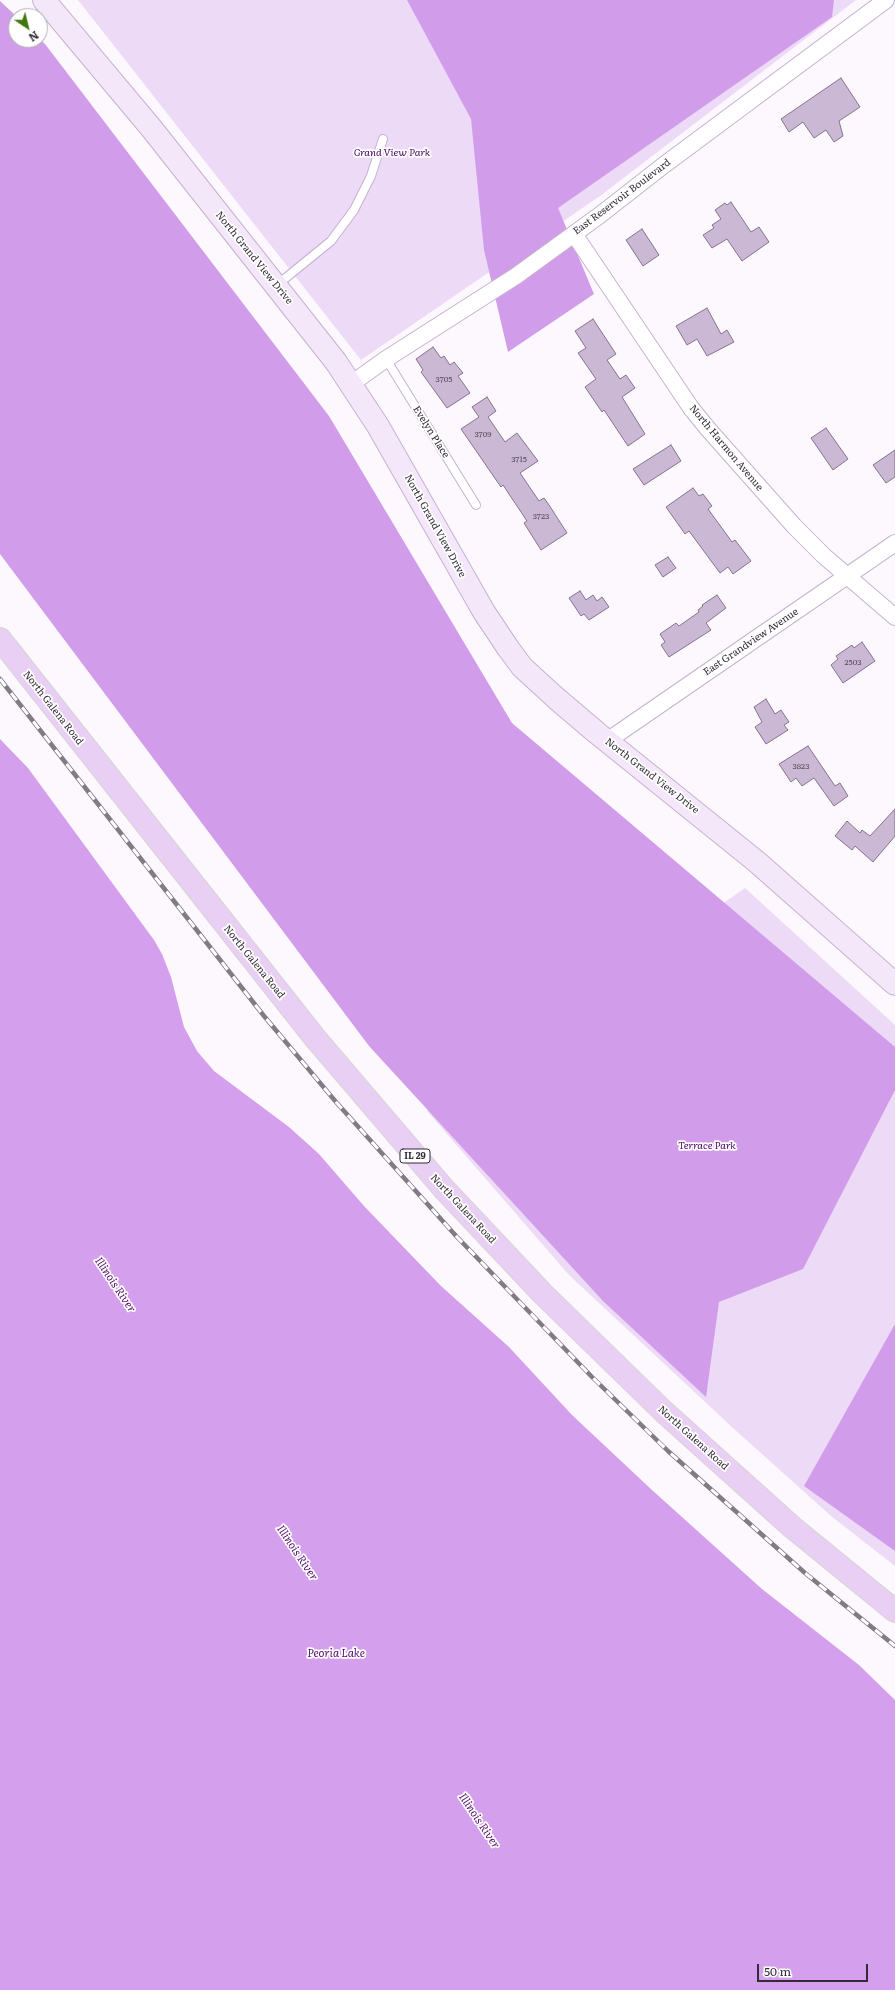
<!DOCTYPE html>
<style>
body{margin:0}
#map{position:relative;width:895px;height:1990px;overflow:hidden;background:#fcf8fe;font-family:Literata,serif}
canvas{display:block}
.north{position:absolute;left:8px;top:8px;width:40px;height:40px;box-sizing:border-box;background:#fff;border:1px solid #adabaf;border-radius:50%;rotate:145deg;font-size:11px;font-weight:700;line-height:16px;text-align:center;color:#332c37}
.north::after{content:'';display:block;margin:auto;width:14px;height:18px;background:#40780c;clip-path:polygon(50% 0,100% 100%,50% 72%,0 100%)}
.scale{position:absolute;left:757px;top:1964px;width:111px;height:18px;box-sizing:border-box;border:2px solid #332c37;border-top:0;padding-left:5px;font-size:12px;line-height:14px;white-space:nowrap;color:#332c37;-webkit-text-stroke:3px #fff;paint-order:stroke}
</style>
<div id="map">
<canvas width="895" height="1990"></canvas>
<div class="north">N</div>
<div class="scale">50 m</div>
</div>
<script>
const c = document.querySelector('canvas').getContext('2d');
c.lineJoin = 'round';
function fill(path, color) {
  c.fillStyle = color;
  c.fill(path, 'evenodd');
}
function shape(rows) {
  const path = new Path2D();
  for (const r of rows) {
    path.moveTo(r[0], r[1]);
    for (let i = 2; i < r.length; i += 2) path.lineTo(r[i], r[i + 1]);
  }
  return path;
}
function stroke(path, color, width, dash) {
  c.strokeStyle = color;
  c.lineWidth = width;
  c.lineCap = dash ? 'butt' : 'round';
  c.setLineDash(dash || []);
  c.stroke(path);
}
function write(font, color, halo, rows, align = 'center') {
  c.font = font + ' Literata,serif';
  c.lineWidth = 3.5;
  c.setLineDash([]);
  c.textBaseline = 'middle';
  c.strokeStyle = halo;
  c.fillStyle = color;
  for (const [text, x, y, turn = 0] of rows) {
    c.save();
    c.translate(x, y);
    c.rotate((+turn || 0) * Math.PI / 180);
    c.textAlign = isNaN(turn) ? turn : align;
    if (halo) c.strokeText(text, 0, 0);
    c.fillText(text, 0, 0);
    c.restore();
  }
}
fill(shape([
 [78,0,856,0,600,196,361,360],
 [745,888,895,1025,895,1566,831,1516,733,1428,569,1275,427,1111]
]), '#eddaf6');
fill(shape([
 [407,0,834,0,832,17,558,208,594,294,508,352,484,250,471,119],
 [0,1,16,16,16,40,40,39,45,44,329,416,512,723,895,1047,895,1090,803,1269,719,1302,706,1397,603,1301,369,1046,0,554],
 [895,1324,895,1551,804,1486]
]), '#d19dea');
fill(shape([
 [0,739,28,768,154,940,162,954,171,977,184,1027,197,1051,214,1071,289,1127,319,1154,364,1206,441,1286,509,1347,572,1415,652,1490,762,1589,859,1665,895,1700,895,1990,0,1990]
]), '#d4a0ed');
const building = shape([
 [841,78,860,107,839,121,843,136,834,142,826,130,814,138,803,122,789,132,781,119,841,78],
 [731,202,751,232,759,227,769,242,742,261,727,239,712,248,703,235,714,228,712,225,721,219,715,210,725,203,727,205,731,202],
 [642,229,659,255,643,266,626,240,642,229],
 [707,308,721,334,727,330,734,342,707,356,697,339,687,345,676,326,707,308],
 [593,319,616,354,607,360,620,379,626,375,635,388,622,397,645,434,628,446,604,410,602,412,585,387,596,379,578,353,586,348,575,331,593,319],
 [433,347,441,358,444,356,450,365,454,362,463,373,458,376,470,393,447,408,421,372,423,370,416,359,433,347],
 [487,397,496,411,488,417,505,442,517,433,538,461,520,473,539,501,544,498,549,505,567,533,541,550,524,523,527,521,503,485,501,487,461,429,479,417,472,407,487,397],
 [826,428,848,459,833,470,811,438,826,428],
 [671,445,681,461,644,485,633,469,671,445],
 [895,450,895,477,886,483,873,465,895,450],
 [693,488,699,496,703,494,712,506,708,509,732,542,735,540,751,561,733,574,728,567,720,573,689,531,685,534,666,507,693,488],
 [668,557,676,568,663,577,655,565,668,557],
 [580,591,586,600,593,595,597,601,602,597,609,607,589,620,584,614,581,616,569,598,580,591],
 [717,595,726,608,706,623,711,630,669,657,661,645,665,642,660,634,676,623,679,626,699,612,698,610,703,606,702,605,717,595],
 [862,642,875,661,843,683,831,665,838,659,836,656,852,645,854,648,862,642],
 [766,699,775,714,781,710,789,722,784,725,788,730,766,744,755,727,762,722,754,707,766,699],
 [808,746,835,786,840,783,848,796,834,806,814,778,802,786,796,778,791,782,779,764,808,746],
 [895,809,895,836,873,862,855,846,852,850,835,836,847,821,860,833,862,830,870,836,895,809]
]);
fill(building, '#cbb8d4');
stroke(building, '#84738d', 1);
const lane = shape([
 [277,285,331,241,354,210,371,176,383,139],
 [386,359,476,505]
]);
const street = shape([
 [574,234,691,408,708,429,794,526,824,556,895,617],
 [351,384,386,359,516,276,600,215,664,165,886,0],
 [607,741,895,543]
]);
const secondary = shape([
 [44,0,152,129,336,362,378,426,484,612,508,648,522,667,557,699,597,733,757,862,895,984]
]);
const primary = shape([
 [0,639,315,1038,444,1189,542,1293,663,1411,792,1527,895,1611]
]);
stroke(lane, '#c5b2ce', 10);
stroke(street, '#c5b2ce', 18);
stroke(secondary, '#c5b2ce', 24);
stroke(primary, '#d6d5d7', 24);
stroke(lane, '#fff', 8);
stroke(street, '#fff', 16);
stroke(secondary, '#f3e7f9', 22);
stroke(primary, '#e8cff3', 22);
const rail = shape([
 [0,679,264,1016,336,1102,457,1237,592,1377,668,1451,805,1573,895,1646]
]);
stroke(rail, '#817b84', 4.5);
stroke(rail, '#fff', 3, [9]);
write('8px', '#594f5e', null, [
 ["3705",444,380],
 ["3709",483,435],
 ["3715",519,460],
 ["3723",541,517],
 ["2503",853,663],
 ["3823",801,767]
]);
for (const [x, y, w] of [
 [415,1156,30]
]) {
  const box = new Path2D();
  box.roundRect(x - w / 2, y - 7, w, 14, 3);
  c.fillStyle = '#fff';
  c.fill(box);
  stroke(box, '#332c37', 1);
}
write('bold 9px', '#332c37', null, [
 ["IL 29",415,1156]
]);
write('italic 10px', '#4b0263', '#fff', [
 ["Grand View Park",392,153],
 ["Terrace Park",707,1146]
]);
write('10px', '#332c37', '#fff', [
 ["East Reservoir Boulevard",622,197,-37],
 ["North Grand View Drive",254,258,51],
 ["Evelyn Place",431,432,58],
 ["North Harmon Avenue",726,448,50],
 ["North Grand View Drive",435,526,61],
 ["East Grandview Avenue",751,642,-34],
 ["North Galena Road",53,708,52],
 ["North Grand View Drive",652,776,38],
 ["North Galena Road",254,962,51],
 ["North Galena Road",463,1209,47],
 ["North Galena Road",693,1438,42]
]);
write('italic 11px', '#500a68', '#fff', [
 ["Illinois River",115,1285,56],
 ["Illinois River",297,1553,56],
 ["Peoria Lake",336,1654],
 ["Illinois River",479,1821,56]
]);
</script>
